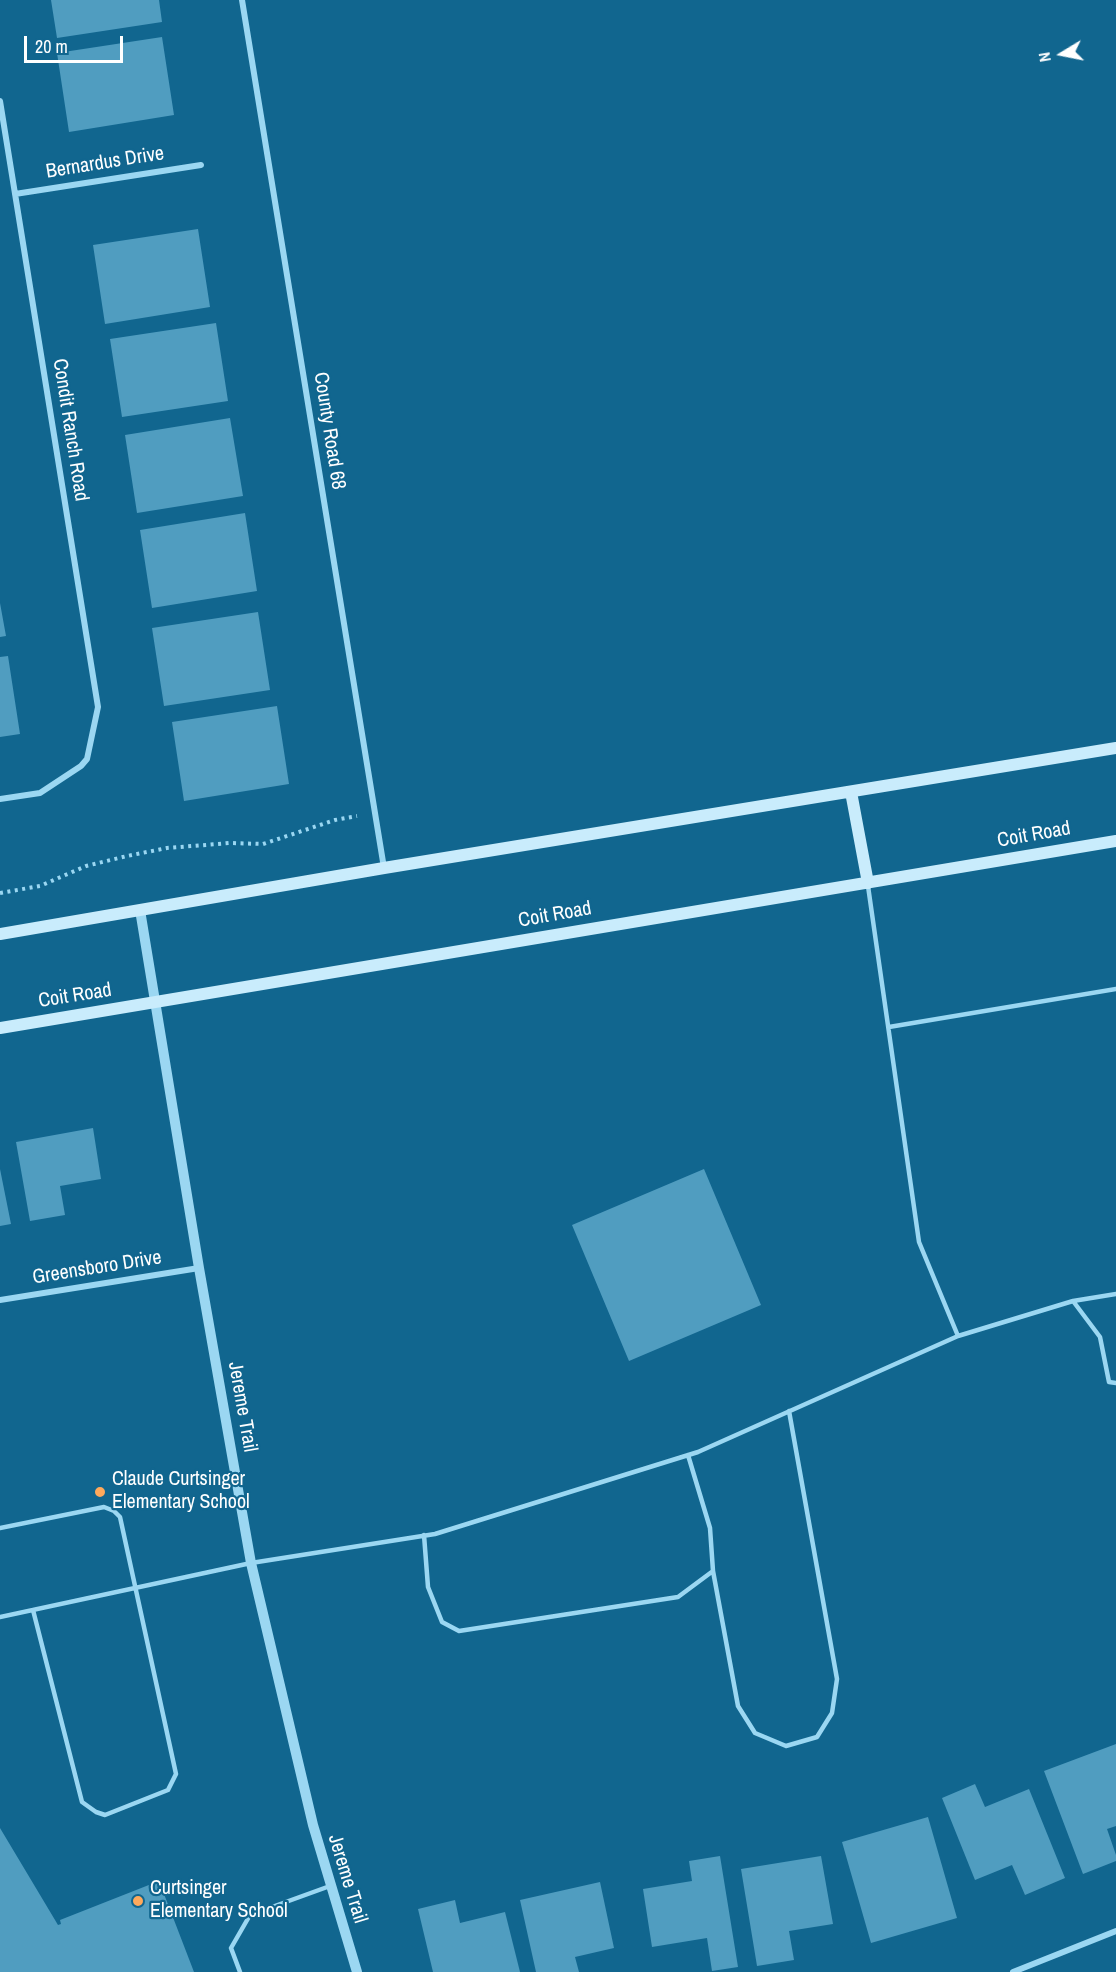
<!DOCTYPE html>
<style>
body{margin:0}
#map{position:relative;width:1116px;height:1972px;overflow:hidden;background:#11668f;font-family:"Archivo Narrow",sans-serif}
canvas{display:block}
.north{position:absolute;left:1032px;top:24px;width:60px;height:60px;-webkit-text-stroke:4px #11668f;paint-order:stroke;rotate:260deg;font-size:16px;font-weight:700;line-height:24px;text-align:center;color:#fff}
.north::after{content:'';display:block;margin:auto;width:21px;height:27px;background:#fff;clip-path:polygon(50% 0,100% 100%,50% 72%,0 100%)}
.scale{position:absolute;left:24px;top:36px;width:99px;height:27px;box-sizing:border-box;border:3px solid #fff;border-top:0;padding-left:8px;font-size:18px;line-height:21px;white-space:nowrap;color:#fff;-webkit-text-stroke:4px #11668f;paint-order:stroke}
</style>
<div id="map">
<canvas width="1116" height="1972"></canvas>
<div class="north">N</div>
<div class="scale">20 m</div>
</div>
<script>
const c = document.querySelector('canvas').getContext('2d');
c.lineJoin = 'round';
function fill(path, color) {
  c.fillStyle = color;
  c.fill(path, 'evenodd');
}
function shape(rows) {
  const path = new Path2D();
  for (const r of rows) {
    path.moveTo(r[0], r[1]);
    for (let i = 2; i < r.length; i += 2) path.lineTo(r[i], r[i + 1]);
  }
  return path;
}
function stroke(path, color, width, dash) {
  c.strokeStyle = color;
  c.lineWidth = width;
  c.lineCap = dash ? 'butt' : 'round';
  c.setLineDash(dash || []);
  c.stroke(path);
}
function write(font, color, halo, rows, align = 'center') {
  c.font = font + ' "Archivo Narrow",sans-serif';
  c.lineWidth = 4.5;
  c.setLineDash([]);
  c.textBaseline = 'middle';
  c.strokeStyle = halo;
  c.fillStyle = color;
  for (const [text, x, y, turn = 0] of rows) {
    c.save();
    c.translate(x, y);
    c.rotate((+turn || 0) * Math.PI / 180);
    c.textAlign = isNaN(turn) ? turn : align;
    if (halo) c.strokeText(text, 0, 0);
    c.fillText(text, 0, 0);
    c.restore();
  }
}
fill(shape([
 [51,0,159,0,162,22,57,38],
 [162,37,174,115,69,132,57,53],
 [198,229,210,307,105,324,93,245],
 [216,323,228,401,122,417,110,339],
 [230,418,243,496,137,513,125,435],
 [245,513,257,591,152,608,140,530],
 [0,603,6,636,0,637],
 [258,612,270,690,164,706,152,628],
 [8,656,20,734,0,737,0,657],
 [277,706,289,784,184,801,172,722],
 [93,1128,101,1179,60,1186,65,1215,30,1221,16,1142],
 [0,1169,11,1224,0,1226],
 [704,1169,761,1305,629,1361,572,1225],
 [1116,1744,1116,1826,1107,1829,1116,1855,1116,1861,1083,1874,1044,1771],
 [975,1784,985,1807,1029,1789,1065,1878,1025,1895,1012,1865,975,1880,942,1798],
 [928,1817,957,1918,871,1943,842,1842],
 [0,1828,58,1925,61,1924,60,1920,159,1881,194,1972,0,1972],
 [720,1856,738,1967,712,1971,707,1938,652,1947,643,1889,692,1881,689,1861],
 [821,1856,833,1924,789,1931,794,1960,757,1966,741,1869],
 [600,1882,614,1948,575,1957,579,1972,536,1972,520,1900],
 [455,1900,460,1923,505,1912,520,1972,433,1972,418,1909]
]), '#509dc0');
stroke(shape([
 [0,893,40,886,86,866,127,856,167,848,230,843,263,844,335,820,357,816]
]), '#9bd7f2', 4, [3, 4.5]);
stroke(shape([
 [889,1027,1116,989],
 [1073,1301,1116,1294],
 [958,1336,1073,1301,1100,1337,1109,1382,1116,1383],
 [0,1528,104,1507,114,1511,120,1517,176,1774,168,1790,105,1815,96,1812,82,1802,33,1610],
 [424,1535,428,1587,442,1622,459,1631,678,1597,713,1571,710,1528,688,1455],
 [713,1571,738,1706,755,1733,786,1746,817,1737,832,1713,837,1679,789,1411],
 [0,1617,251,1563,435,1534,698,1452,958,1336,919,1242,868,886],
 [240,1972,231,1948,250,1915,330,1886]
]), '#9bd7f2', 4.5);
stroke(shape([
 [242,0,384,868],
 [0,101,98,707,87,759,81,766,40,793,0,799],
 [15,194,201,165],
 [0,1300,199,1268],
 [1013,1972,1116,1931]
]), '#9bd7f2', 6);
stroke(shape([
 [140,910,199,1268,251,1563,313,1825,357,1972]
]), '#9bd7f2', 10);
stroke(shape([
 [851,792,868,883],
 [0,934,384,868,1116,748],
 [0,1028,1116,841]
]), '#c9ecfc', 12);
for (const [x, y, r, color] of [
 [100,1492,6,"#ffa95c"],
 [138,1901,6,"#ffa95c"]
]) {
  const dot = new Path2D();
  dot.arc(x, y, r, 0, 2 * Math.PI);
  c.fillStyle = color;
  c.fill(dot);
  stroke(dot, '#11668f', 2);
}
write('20px', '#fff', '#11668f', [
 ["Bernardus Drive",105,163,-9],
 ["Condit Ranch Road",70,430,81],
 ["County Road 68",329,431,81],
 ["Coit Road",1034,835,-10],
 ["Coit Road",555,915,-10],
 ["Coit Road",75,996,-9],
 ["Greensboro Drive",97,1268,-9],
 ["Jereme Trail",242,1407,80],
 ["Jereme Trail",347,1879,73]
]);
write('20px', '#fff', '#11668f', [
 ["Claude Curtsinger",112,1480],
 ["Elementary School",112,1503],
 ["Curtsinger",150,1889],
 ["Elementary School",150,1912]
], 'left');
</script>
